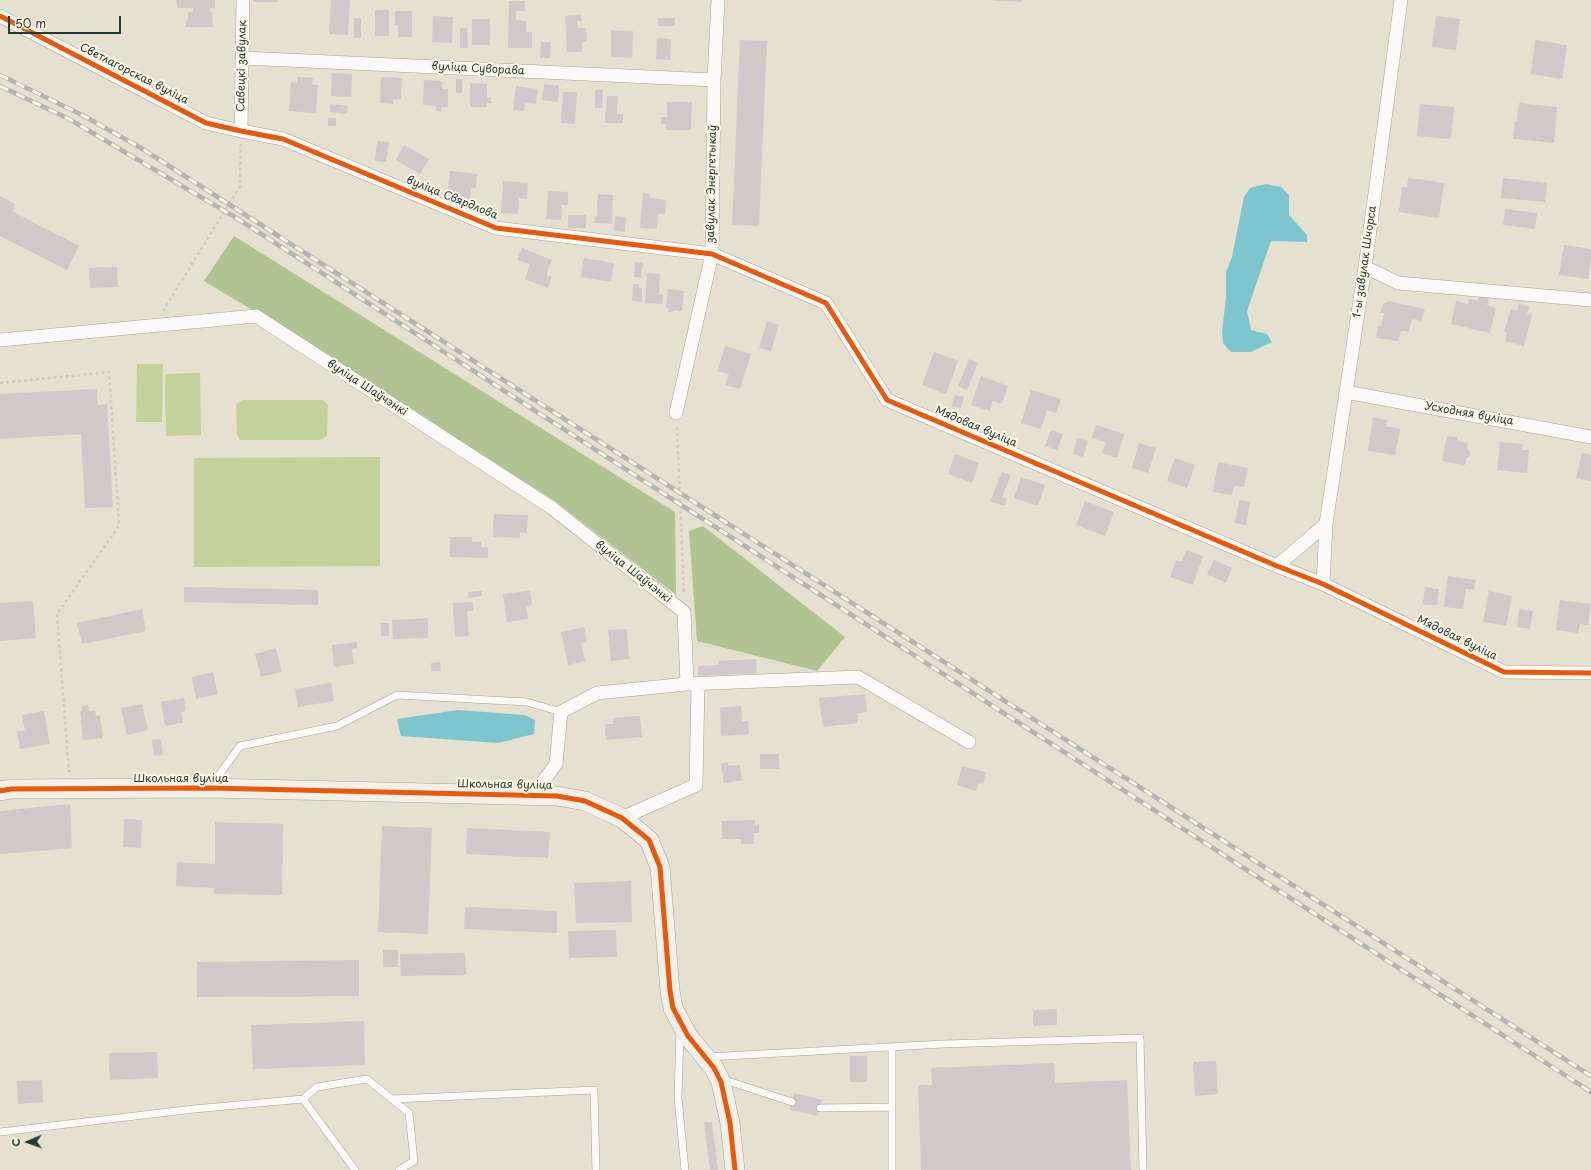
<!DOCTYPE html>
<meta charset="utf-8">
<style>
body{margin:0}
#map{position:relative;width:1591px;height:1170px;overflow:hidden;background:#e5e0cf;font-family:"Playpen Sans",sans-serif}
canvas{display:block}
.north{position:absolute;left:8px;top:1122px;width:40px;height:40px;-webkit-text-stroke:3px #fcf5e5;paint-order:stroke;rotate:268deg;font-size:11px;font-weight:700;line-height:16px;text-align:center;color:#1f3d34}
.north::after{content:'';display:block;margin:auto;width:14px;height:18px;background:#1f3d34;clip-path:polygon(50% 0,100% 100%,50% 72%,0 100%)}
.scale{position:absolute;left:8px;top:16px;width:113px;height:18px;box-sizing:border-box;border:2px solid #1f3d34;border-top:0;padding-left:5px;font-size:12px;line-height:14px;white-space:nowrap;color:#1f3d34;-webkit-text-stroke:3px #fcf5e5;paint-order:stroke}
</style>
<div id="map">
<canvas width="1591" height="1170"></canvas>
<div class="north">С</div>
<div class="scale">50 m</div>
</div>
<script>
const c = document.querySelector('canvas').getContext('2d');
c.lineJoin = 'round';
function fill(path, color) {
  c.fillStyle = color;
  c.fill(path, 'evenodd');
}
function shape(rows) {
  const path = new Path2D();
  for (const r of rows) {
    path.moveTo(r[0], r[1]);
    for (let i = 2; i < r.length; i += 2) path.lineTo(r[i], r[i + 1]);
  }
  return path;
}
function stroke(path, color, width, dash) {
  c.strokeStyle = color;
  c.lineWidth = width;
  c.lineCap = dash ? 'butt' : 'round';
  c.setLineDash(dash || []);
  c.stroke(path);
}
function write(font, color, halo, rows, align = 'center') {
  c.font = font + ' "Playpen Sans",sans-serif';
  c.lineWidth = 4;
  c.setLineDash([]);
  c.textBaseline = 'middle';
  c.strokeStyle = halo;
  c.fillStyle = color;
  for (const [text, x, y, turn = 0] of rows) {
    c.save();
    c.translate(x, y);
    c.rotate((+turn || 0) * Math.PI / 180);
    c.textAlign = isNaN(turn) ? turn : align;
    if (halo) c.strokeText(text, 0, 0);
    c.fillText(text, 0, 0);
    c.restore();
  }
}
fill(shape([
 [137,364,163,364,162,422,136,422],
 [200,373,201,435,166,436,165,374],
 [244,400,323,400,328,405,327,436,320,440,240,440,237,434,236,404],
 [380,457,380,566,194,567,194,458]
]), '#c2d29a');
fill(shape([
 [234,236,675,512,676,595,555,501,249,308,204,281],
 [703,526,845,637,817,671,697,641,689,531]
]), '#b0c392');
fill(shape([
 [1266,184,1281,187,1289,195,1289,215,1307,235,1307,242,1271,241,1247,311,1251,330,1267,334,1272,342,1251,352,1231,352,1223,343,1222,332,1226,298,1226,272,1232,257,1244,197,1250,188],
 [458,710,524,715,535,720,534,734,498,743,401,736,397,719]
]), '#7dc6cd');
fill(shape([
 [176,0,215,0,215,8,210,8,210,12,212,12,213,27,186,27,186,21,188,20,188,12,193,12,193,8,177,8],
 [253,0,278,0,278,2,253,2],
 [331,0,350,0,348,35,329,34],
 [993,0,1022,0,1022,2,993,1],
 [509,1,525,1,525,11,516,11,516,20,526,21,526,32,532,32,532,48,508,48],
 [375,10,389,10,389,36,375,36],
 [395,11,412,11,412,37,398,37,398,25,395,25],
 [581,15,582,21,577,21,578,28,586,28,587,42,582,42,582,52,567,52,565,16],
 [433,16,453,17,452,43,432,42],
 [1436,16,1460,19,1456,50,1432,47],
 [354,18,361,18,361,38,354,38],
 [658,18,675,18,675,26,658,26],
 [472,19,490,19,490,45,472,45],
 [460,28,467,28,468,48,460,48],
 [611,30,633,31,632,58,611,57],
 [657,38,671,39,670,60,656,59],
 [740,40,767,41,759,226,732,225],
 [1535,40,1567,45,1562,79,1531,74],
 [541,42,551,42,550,58,540,58],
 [332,73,352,74,351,97,331,96],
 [297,77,313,78,312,84,318,85,316,113,289,111,291,82,297,83],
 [381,77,402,78,401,99,393,99,393,104,380,103],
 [456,79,462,79,462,93,456,93],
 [424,80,442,81,442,89,448,89,448,107,441,107,441,111,436,111,436,106,423,105],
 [470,83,487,84,487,98,491,98,491,103,487,103,487,107,470,107],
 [544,84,559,86,558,102,542,100],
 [516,86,538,89,536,104,525,103,524,111,513,110],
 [595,90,603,90,602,108,595,108],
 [563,92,577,92,575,124,561,123],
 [607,96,618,96,617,114,623,114,623,123,605,123],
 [667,102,692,102,691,130,666,130,666,124,661,124,661,117,667,117],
 [1519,103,1557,107,1554,143,1513,139,1515,121,1517,121],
 [330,104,348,106,347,114,330,112],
 [1420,104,1454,107,1451,139,1417,136],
 [328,118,336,118,336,126,328,126],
 [377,141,389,142,386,162,375,161],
 [404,145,429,159,420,174,396,160],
 [450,171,477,174,476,188,471,188,470,200,447,197],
 [1408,178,1444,183,1439,218,1399,212,1402,187,1407,188],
 [1503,178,1547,183,1545,202,1501,198],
 [503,181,528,183,527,199,519,198,518,214,501,213],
 [548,191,568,192,568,205,562,205,561,220,546,219],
 [643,193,650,194,650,198,666,200,665,214,658,214,657,229,640,228],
 [598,194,613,195,612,224,594,223,595,216,597,216],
 [0,196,15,204,12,211,79,246,67,270,0,236],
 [1505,209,1537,213,1535,229,1503,225],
 [568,215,586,215,586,228,568,228],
 [615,216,626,217,625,232,614,231],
 [1564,245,1591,249,1591,260,1588,279,1559,275],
 [522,248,552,260,546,275,552,277,548,288,525,279,530,264,517,260],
 [584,258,614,263,611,282,581,277],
 [635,262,643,263,641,278,634,277],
 [117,267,118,287,90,288,89,268],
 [647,273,660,274,659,295,663,295,662,304,645,303],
 [633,284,639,284,639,288,642,288,642,302,632,301],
 [668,289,684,291,682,311,673,310,673,312,668,312,669,308,666,308],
 [1479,296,1489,298,1487,305,1496,308,1490,333,1451,324,1456,301,1468,304,1469,299,1478,301],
 [1389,301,1425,309,1421,321,1412,319,1409,332,1401,331,1398,341,1376,338,1378,326,1381,326,1384,313,1380,313,1383,304],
 [1519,304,1529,307,1527,314,1532,315,1524,346,1505,341,1507,332,1504,332,1511,309,1517,311],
 [767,321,779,325,771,351,759,348],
 [725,346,751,354,740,389,725,385,729,374,717,371],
 [934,352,958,361,946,394,922,385],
 [969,359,978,363,967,390,958,386],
 [981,376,1008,386,1002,404,993,401,990,411,971,405],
 [97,389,98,405,107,404,113,507,85,508,81,434,0,439,0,394],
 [1031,390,1061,399,1056,413,1047,410,1041,429,1021,423],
 [955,395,964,397,961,408,952,406],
 [1373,417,1387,420,1386,426,1400,429,1395,455,1368,451],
 [1096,425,1124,434,1117,458,1102,453,1106,442,1092,438],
 [1051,430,1063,434,1057,450,1045,446],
 [1447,436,1458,437,1457,441,1468,443,1467,448,1470,452,1470,456,1466,458,1465,465,1442,461],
 [1077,438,1088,441,1083,457,1073,454],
 [1500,442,1523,444,1522,450,1529,450,1527,473,1497,470],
 [1139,443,1156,448,1148,473,1132,468],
 [1582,453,1591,455,1591,481,1576,478],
 [955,454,979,463,972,483,948,474],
 [1175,458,1195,465,1187,488,1167,481],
 [1218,462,1248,468,1244,487,1234,486,1232,495,1213,492],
 [1002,472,1011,475,1002,497,1007,499,1004,506,990,501],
 [1021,477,1045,485,1038,506,1014,498],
 [1239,500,1250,502,1246,525,1235,523],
 [1085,501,1114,512,1105,536,1076,525],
 [494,514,528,515,527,533,520,532,520,538,493,537],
 [450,537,472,537,472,542,481,542,481,547,488,547,488,558,450,557],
 [1186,550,1203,556,1193,585,1170,577,1176,560,1182,562],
 [1214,560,1232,568,1226,583,1207,574],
 [1448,576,1476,580,1474,590,1466,589,1463,609,1444,607],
 [184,587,318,590,318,605,184,602],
 [1425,587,1439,589,1437,605,1423,604],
 [482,591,482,596,468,598,468,592],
 [530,591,532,605,526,606,528,619,507,622,503,594],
 [1489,591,1512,596,1506,626,1483,622],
 [1560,600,1591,604,1588,625,1580,624,1578,633,1556,630],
 [33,601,36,638,0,641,0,603],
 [473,602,474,611,467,611,469,636,455,637,453,603],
 [142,609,146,631,82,644,77,623],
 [1519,609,1533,611,1530,629,1517,627],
 [428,618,428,638,393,639,392,620],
 [381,623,389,623,389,636,381,636],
 [584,627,587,642,581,643,585,661,568,665,561,632],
 [627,629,629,659,611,661,608,630],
 [357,642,357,648,352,649,354,664,334,667,332,645],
 [276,648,282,672,261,677,255,654],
 [756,659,757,673,698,676,698,666,719,665,718,661],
 [440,662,441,671,431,671,431,663],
 [213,672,218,694,196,699,192,677],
 [331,683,334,701,298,707,295,689],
 [865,694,867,712,858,713,858,723,823,727,819,698],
 [184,698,186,711,181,712,183,723,165,726,161,702],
 [142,704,148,730,127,735,121,708],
 [88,705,89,711,95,710,96,716,100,715,103,738,83,740,80,711,82,711,81,706],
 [741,706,742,721,748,721,749,734,721,736,720,708],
 [44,711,50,744,20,749,17,731,25,730,22,715],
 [640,716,642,737,606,740,605,724,613,724,613,718],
 [161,739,163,755,154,756,152,740],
 [760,754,779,754,779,769,760,769],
 [728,762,728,766,740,765,742,780,724,783,721,763],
 [962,766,986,772,983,784,979,783,976,791,957,785],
 [70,804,72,848,0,854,0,811],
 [124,819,142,820,141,848,123,847],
 [755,820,755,825,759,824,759,833,754,833,754,844,741,844,741,839,722,839,722,821],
 [215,822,283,824,282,895,214,894,214,888,176,886,177,862,215,864],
 [382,826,432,828,428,934,378,932],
 [467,828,550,832,548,858,466,854],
 [631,881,632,922,576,923,574,883],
 [465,907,557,911,557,933,464,929],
 [616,930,617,957,569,958,568,931],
 [383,950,398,950,398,967,383,967],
 [465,953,466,975,401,976,400,954],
 [359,960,359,996,197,997,197,962],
 [1057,1009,1057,1025,1033,1026,1033,1010],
 [364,1021,365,1065,253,1069,251,1025],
 [157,1052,158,1078,110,1080,109,1053],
 [850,1056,867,1056,867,1082,850,1082],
 [1216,1061,1218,1094,1195,1096,1193,1062],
 [1054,1063,1055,1083,1127,1080,1131,1170,921,1170,918,1085,932,1085,931,1068],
 [42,1080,43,1102,18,1104,17,1081],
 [794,1093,822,1100,818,1116,790,1110],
 [704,1122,712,1122,718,1170,710,1170]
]), '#d1c8ca');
const lane = shape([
 [211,786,240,746,337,726,397,695,527,702,561,712],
 [680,1031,678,1098,685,1170],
 [892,1048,892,1170],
 [708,1057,943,1044,1140,1038,1143,1170],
 [722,1079,792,1102],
 [303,1099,355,1170],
 [392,1099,594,1090,596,1170],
 [820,1108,892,1107],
 [0,1132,194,1109,303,1099,317,1087,367,1079,409,1113,414,1161,399,1170]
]);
const street = shape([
 [0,16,206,123,241,131,283,139,496,228,712,254,826,303,887,400,1277,566,1323,584,1504,672,1591,673],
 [243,58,714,80],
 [241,131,243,0],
 [1365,267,1398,283,1591,300],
 [0,340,256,316,552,508,684,612,687,684],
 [1346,392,1591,437],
 [676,413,712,254,714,80,718,0],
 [1277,566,1326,524],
 [1323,584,1326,524,1365,267,1401,0],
 [533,795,556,764,561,712,597,693,687,684,858,677,969,742],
 [622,818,696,785,698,684]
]);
const secondary = shape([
 [0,791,11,789,209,788,557,796,585,801,622,818,649,840,660,867,670,991,673,1008,688,1036,714,1068,721,1082,730,1123,735,1170]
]);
stroke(lane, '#a3a499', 8);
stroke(street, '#a3a499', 14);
stroke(secondary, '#a3a499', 20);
stroke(shape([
 [163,311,240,186,241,144],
 [0,383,109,372,119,526,57,614,69,772],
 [677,427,684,594]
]), '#c9cbc6', 2.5, [3, 3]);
stroke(lane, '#fbfaf8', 7);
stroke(street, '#fbfaf8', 13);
stroke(secondary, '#f3f0e9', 19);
const rail = shape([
 [0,75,82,115,141,148,1591,1076],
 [0,86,69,119,238,219,1591,1092]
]);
stroke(rail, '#b2b5b1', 4.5);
stroke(rail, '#fcf5e5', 3, [9]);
stroke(shape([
 [0,16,206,123,241,131,283,139,496,228,712,254,826,303,887,400,1277,566,1323,584,1504,672,1591,673],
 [0,791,11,789,209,788,557,796,585,801,622,818,649,840,660,867,670,991,673,1008,688,1036,714,1068,721,1082,730,1123,735,1170]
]), '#e8590c', 5);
write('11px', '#1f3d34', '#fcf5e5', [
 ["Савецкі завулак",242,66,-89],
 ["вуліца Суворава",478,69,3],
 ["Светлагорская вуліца",134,74,27],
 ["завулак Энергетыкаў",712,184,-89],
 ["вуліца Свярдлова",452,198,22],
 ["1-ы завулак Шчорса",1365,262,-82],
 ["вуліца Шаўчэнкі",367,388,33],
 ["Усходняя вуліца",1469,414,10],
 ["Мядовая вуліца",976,427,23],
 ["вуліца Шаўчэнкі",633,572,38],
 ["Мядовая вуліца",1457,638,26],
 ["Школьная вуліца",181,779],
 ["Школьная вуліца",505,785,1]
]);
</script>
